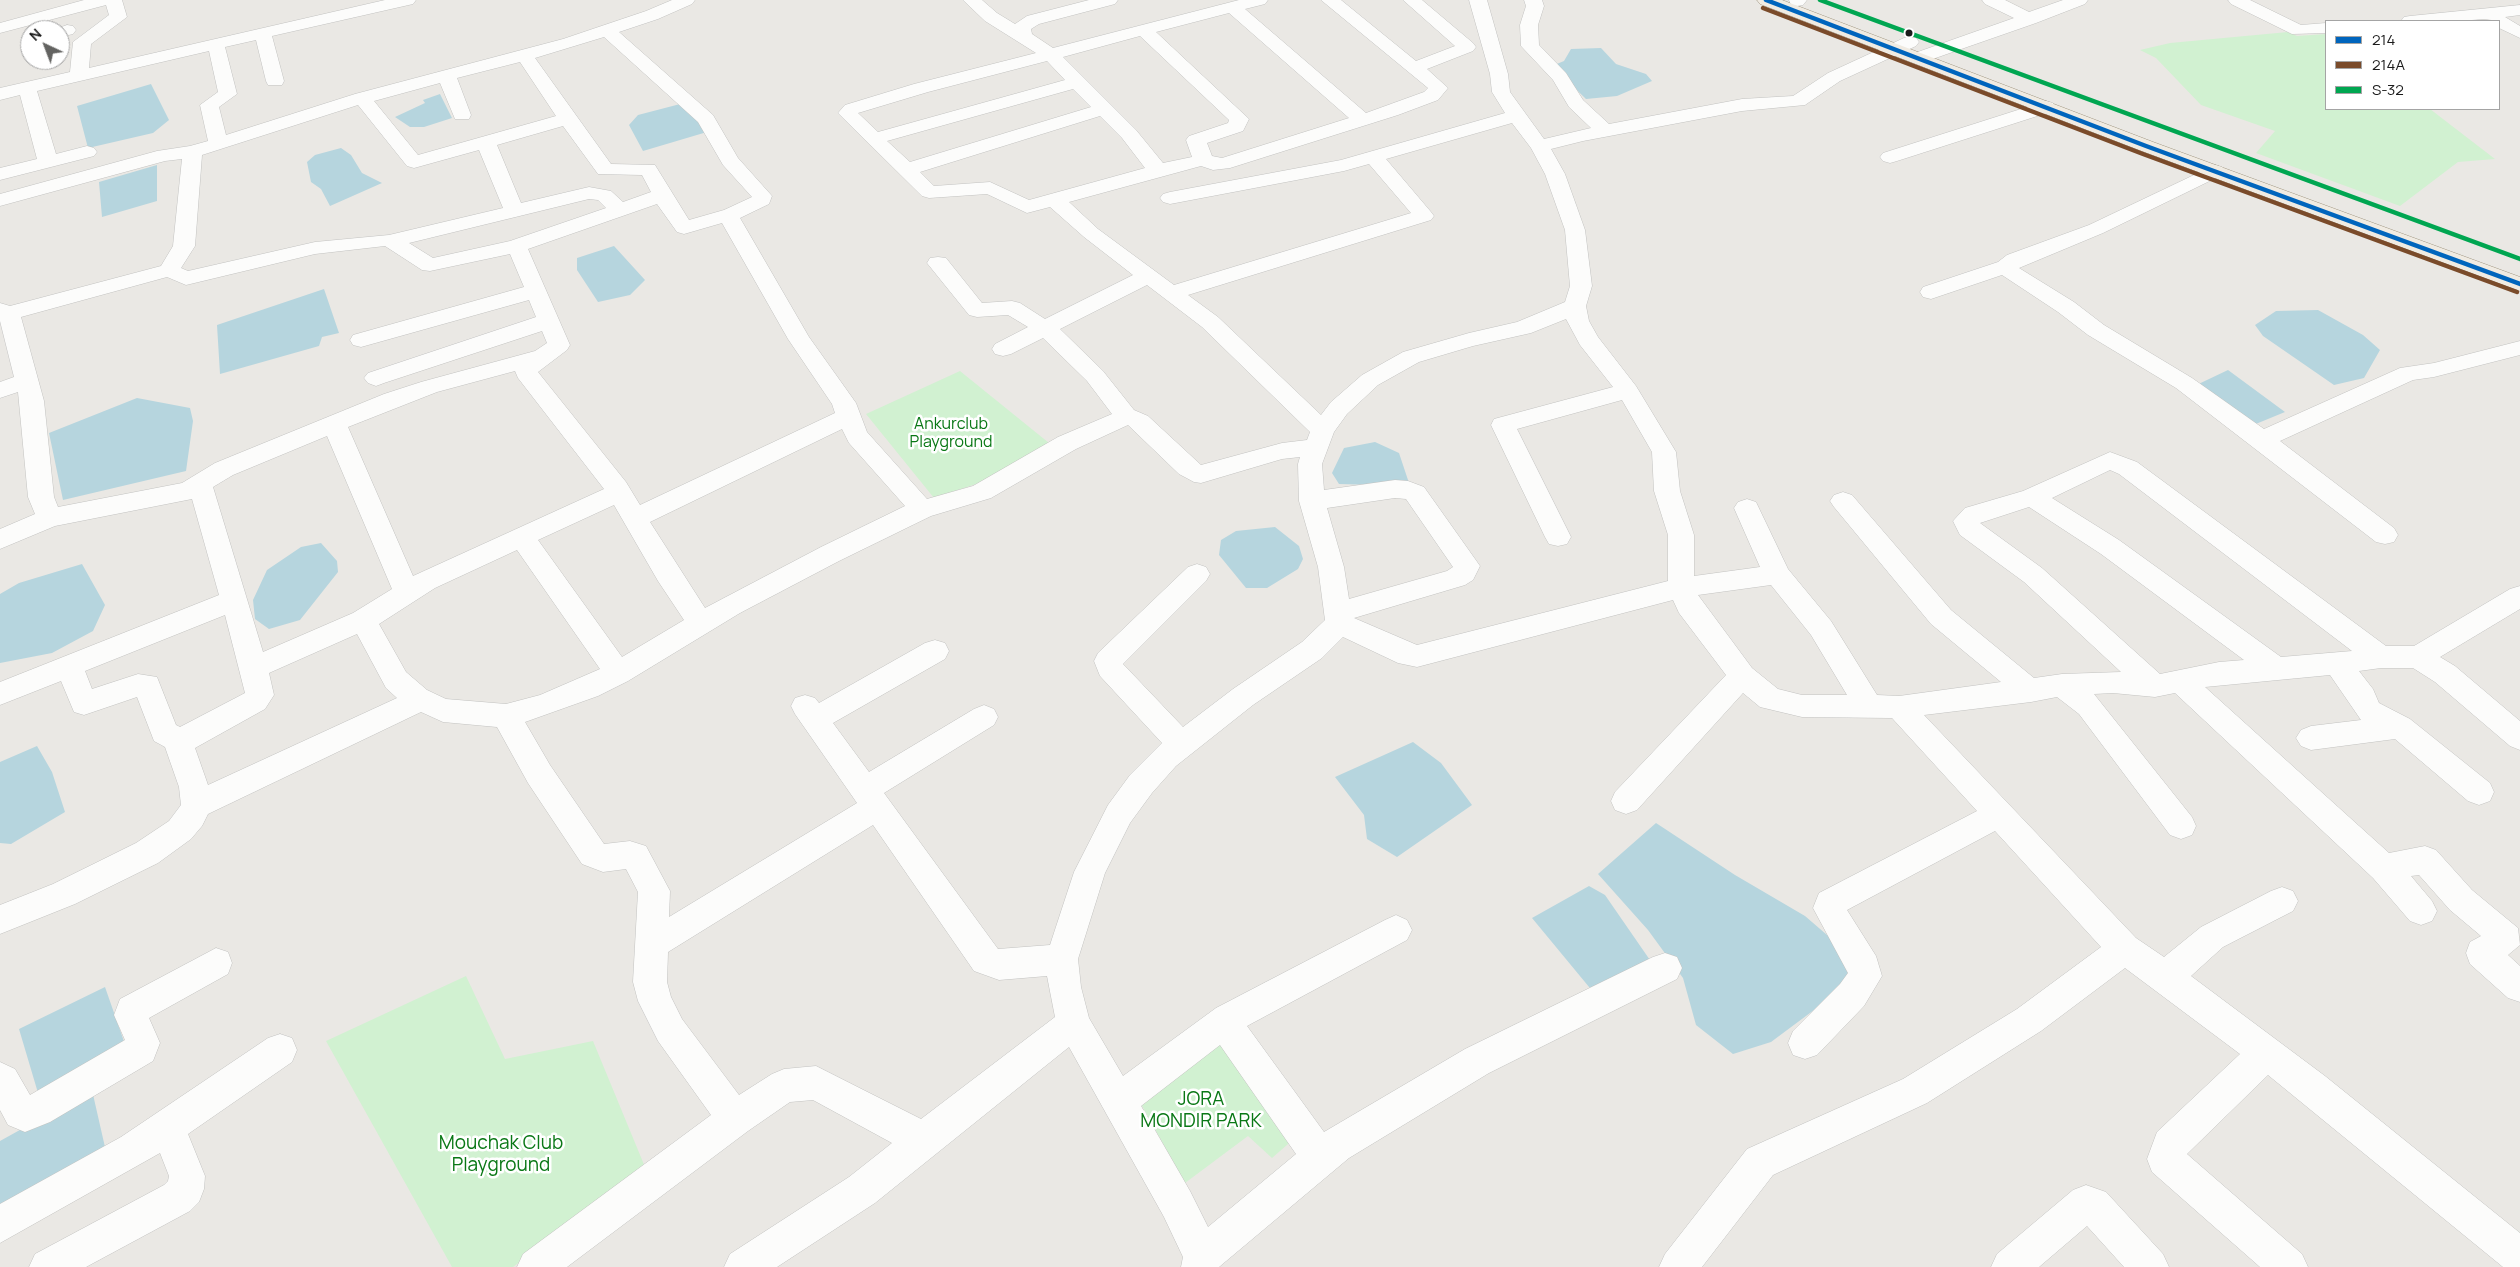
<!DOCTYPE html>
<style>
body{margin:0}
#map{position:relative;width:2520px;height:1267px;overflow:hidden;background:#eae8e4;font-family:Manrope,sans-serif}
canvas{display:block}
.legend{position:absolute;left:2325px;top:20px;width:175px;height:90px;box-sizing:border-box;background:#fff;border:1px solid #a4a4a4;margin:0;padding:6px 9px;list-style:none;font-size:15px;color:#1b1b1b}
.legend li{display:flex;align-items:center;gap:10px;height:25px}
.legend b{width:25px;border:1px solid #a4a4a4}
.north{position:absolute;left:20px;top:20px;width:50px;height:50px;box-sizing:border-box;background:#fff;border:1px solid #a4a4a4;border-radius:50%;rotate:317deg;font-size:14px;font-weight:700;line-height:20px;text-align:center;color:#1b1b1b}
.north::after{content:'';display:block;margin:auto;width:18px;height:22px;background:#636361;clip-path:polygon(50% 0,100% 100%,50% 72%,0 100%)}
</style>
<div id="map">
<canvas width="2520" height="1267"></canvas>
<ul class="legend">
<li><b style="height:6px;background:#0065bd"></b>214</li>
<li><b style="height:6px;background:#7a4b2a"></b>214A</li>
<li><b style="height:6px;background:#00a651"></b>S-32</li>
</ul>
<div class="north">N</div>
</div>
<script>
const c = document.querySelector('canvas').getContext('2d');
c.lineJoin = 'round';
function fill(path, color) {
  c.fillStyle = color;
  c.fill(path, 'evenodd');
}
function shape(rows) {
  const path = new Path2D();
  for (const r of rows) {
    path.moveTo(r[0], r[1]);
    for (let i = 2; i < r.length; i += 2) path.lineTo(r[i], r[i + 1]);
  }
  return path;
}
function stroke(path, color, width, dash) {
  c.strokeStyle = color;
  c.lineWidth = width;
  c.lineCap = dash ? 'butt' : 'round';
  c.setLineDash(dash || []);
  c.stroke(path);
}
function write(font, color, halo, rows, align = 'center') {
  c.font = font + ' Manrope,sans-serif';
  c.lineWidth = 5;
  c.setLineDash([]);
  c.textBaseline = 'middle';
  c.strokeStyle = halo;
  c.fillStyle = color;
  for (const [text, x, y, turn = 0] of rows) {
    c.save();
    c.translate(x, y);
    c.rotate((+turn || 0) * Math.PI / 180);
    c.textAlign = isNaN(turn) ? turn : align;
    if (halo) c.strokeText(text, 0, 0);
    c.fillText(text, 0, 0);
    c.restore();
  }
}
fill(shape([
 [2288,32,2297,36,2326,34,2326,109,2430,109,2495,159,2458,162,2400,206,2256,153,2275,131,2201,105,2156,58,2140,50,2170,43],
 [960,371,1049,443,1000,476,934,498,866,414],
 [466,976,505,1059,593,1041,645,1167,513,1267,452,1267,326,1041],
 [1224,1026,1303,1131,1272,1158,1248,1136,1185,1183,1137,1097]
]), '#d1f1d1');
fill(shape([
 [1601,48,1616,64,1646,74,1652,81,1617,96,1586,99,1552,66,1564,61,1571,49],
 [151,84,169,120,153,133,88,148,77,106],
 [440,94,452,118,424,127,410,127,395,117,425,103,423,100],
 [684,103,707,132,643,151,629,125,638,115],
 [341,148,351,155,362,173,382,183,330,206,321,189,311,182,307,162,315,155],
 [157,165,157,201,102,217,99,182],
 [614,246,645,280,630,295,598,302,577,270,577,258],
 [324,289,339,333,322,337,319,346,220,374,217,325],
 [2318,310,2363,335,2380,350,2364,378,2334,385,2263,336,2255,325,2276,311],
 [2228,370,2285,412,2246,428,2188,389],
 [137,398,190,408,193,421,186,471,63,500,49,433],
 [1375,442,1399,453,1410,486,1339,484,1332,473,1344,448],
 [1275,527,1299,546,1303,559,1298,569,1267,588,1246,588,1219,555,1221,540,1236,531],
 [321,543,337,561,338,572,300,620,269,629,255,619,253,600,267,570,301,547],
 [82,564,105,605,93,631,52,653,0,663,0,594,19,583],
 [1413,742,1441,763,1472,805,1397,857,1367,839,1364,815,1335,777],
 [37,746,52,772,65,812,11,844,0,843,0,762],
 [1656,823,1735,875,1805,916,1834,941,1853,981,1771,1042,1733,1054,1696,1025,1683,978,1648,930,1598,874],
 [1589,886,1605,895,1652,963,1594,993,1532,918],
 [105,987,128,1053,41,1103,19,1029],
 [92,1090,107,1156,0,1212,0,1141]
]), '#b6d5de');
const minor = shape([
 [84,0,122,0,127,17,91,44,89,68,385,0,416,0,413,4,272,36,284,81,282,85,268,85,266,81,256,40,225,47,237,94,219,107,226,135,355,94,563,39,646,11,672,0,695,0,692,4,658,19,619,32,713,115,738,158,772,196,769,204,740,218,809,337,856,403,867,432,927,499,973,486,1058,437,1112,414,1087,381,1043,338,1011,354,1003,356,995,354,992,349,995,344,1028,327,1008,315,977,317,969,315,927,263,930,258,938,257,946,258,982,303,1012,301,1020,303,1045,319,1133,275,1084,237,1050,207,1027,213,987,194,929,198,922,196,838,113,845,105,914,84,1036,53,985,21,963,0,982,0,997,13,1015,24,1027,16,1089,0,1118,0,1115,4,1039,24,1031,29,1032,34,1053,48,1239,0,1268,0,1265,4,1245,9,1366,113,1424,92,1428,88,1321,0,1341,0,1416,61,1455,46,1403,0,1422,0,1473,43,1476,47,1473,51,1427,69,1448,88,1438,100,1398,115,1230,168,1213,170,1201,166,1069,202,1098,229,1174,285,1411,213,1369,164,1344,171,1170,204,1163,202,1160,198,1163,194,1170,192,1341,160,1505,113,1492,92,1490,74,1469,0,1487,0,1508,74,1510,92,1544,139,1591,128,1569,107,1553,80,1521,46,1520,25,1526,6,1524,0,1542,0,1544,6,1538,25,1539,45,1566,73,1583,100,1609,124,1742,99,1793,96,1828,73,1904,38,1916,38,1919,42,1916,46,1840,81,1805,105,1742,111,1583,141,1551,149,1565,174,1585,230,1592,286,1586,306,1589,321,1598,337,1636,386,1676,452,1680,491,1694,535,1694,576,1760,567,1734,508,1738,502,1747,499,1756,502,1788,569,1831,621,1877,695,1899,696,2001,682,1931,624,1834,507,1830,501,1834,495,1843,492,1852,495,1951,610,2034,678,2062,674,2121,672,2024,582,1960,535,1953,521,1965,508,2023,491,2110,452,2137,462,2386,646,2414,646,2510,589,2520,586,2520,609,2440,657,2455,666,2520,721,2520,750,2510,746,2435,682,2413,668,2381,668,2359,671,2373,689,2379,703,2410,719,2490,783,2494,792,2490,801,2479,805,2468,801,2395,739,2311,750,2301,746,2296,738,2301,730,2311,726,2361,720,2330,675,2205,687,2389,853,2425,846,2436,850,2472,890,2518,928,2520,945,2508,955,2520,966,2520,1002,2508,998,2470,964,2466,953,2470,942,2481,936,2450,910,2419,875,2411,876,2432,901,2437,911,2432,921,2421,925,2410,921,2373,878,2175,693,2155,697,2113,693,2094,694,2192,817,2196,826,2192,835,2181,839,2170,835,2079,714,2057,697,2031,702,1924,715,2136,938,2164,957,2201,927,2271,891,2282,887,2293,891,2298,901,2293,911,2223,947,2191,976,2325,1076,2520,1233,2520,1267,2503,1267,2268,1075,2187,1154,2302,1254,2308,1267,2260,1267,2152,1172,2147,1159,2157,1132,2240,1054,2125,968,2041,1031,1927,1103,1773,1175,1702,1267,1659,1267,1665,1254,1747,1149,1903,1079,2017,1009,2101,947,1995,831,1847,910,1876,956,1882,976,1864,1006,1817,1055,1805,1059,1793,1055,1788,1043,1793,1031,1840,984,1848,973,1813,908,1819,893,1977,811,1892,718,1802,717,1760,707,1743,693,1637,810,1626,814,1615,810,1611,801,1615,792,1726,675,1679,613,1673,600,1417,667,1398,663,1343,637,1322,658,1253,705,1176,766,1152,793,1130,823,1105,873,1078,959,1081,987,1089,1018,1123,1076,1216,1008,1385,920,1396,915,1407,920,1412,930,1407,940,1247,1026,1324,1132,1465,1049,1653,957,1665,953,1677,957,1682,968,1677,979,1489,1073,1349,1158,1219,1267,1181,1267,1183,1257,1164,1217,1069,1047,875,1203,777,1267,724,1267,730,1254,849,1177,892,1143,813,1100,790,1102,748,1131,567,1267,517,1267,523,1254,711,1115,658,1041,638,1001,633,982,638,892,626,869,603,872,582,864,528,783,497,727,443,722,421,712,208,814,202,826,191,839,158,863,75,904,0,934,0,905,53,884,136,843,169,821,181,805,179,787,165,747,154,741,137,697,84,715,74,712,61,681,0,705,0,682,219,595,192,499,55,526,0,549,0,529,35,514,28,497,18,392,0,398,0,382,14,377,0,321,0,303,10,306,161,266,173,246,182,159,165,161,0,206,0,194,157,151,190,146,208,141,200,105,218,92,209,51,37,91,56,154,87,146,94,148,97,152,94,156,0,180,0,168,37,159,20,95,0,100,0,88,70,72,73,42,109,15,106,5,0,33,0,23,84,0],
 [1229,13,1349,118,1222,158,1212,156,1207,143,1243,131,1249,119,1156,32,1229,13],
 [1140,36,1229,120,1228,123,1189,136,1186,140,1192,157,1163,163,1136,130,1063,57,1140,36],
 [604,37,698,122,723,165,752,197,724,210,689,220,655,165,611,164,535,58,604,37],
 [1047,61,1065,80,878,132,858,113,928,92,1047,61],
 [520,62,556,116,418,155,374,101,440,83,455,119,469,119,471,115,457,78,520,62],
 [1073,89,1091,107,910,162,887,141,1073,89],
 [358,105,407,166,414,168,479,150,503,208,389,235,315,242,188,271,181,268,195,246,202,155,358,105],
 [1100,116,1122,138,1145,168,1029,200,990,182,934,186,920,172,1100,116],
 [1512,123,1531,148,1545,174,1565,230,1570,286,1565,302,1517,322,1469,333,1403,352,1362,375,1331,402,1321,415,1218,317,1188,295,1431,220,1434,216,1431,212,1386,159,1512,123],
 [563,126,598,174,642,175,651,192,623,202,611,191,589,187,521,203,497,145,563,126],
 [589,199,598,200,606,208,510,241,433,258,409,243,589,199],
 [657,204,677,232,684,234,722,223,788,339,832,404,835,413,640,505,626,482,538,372,567,350,570,345,528,249,657,204],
 [385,246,422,270,430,271,510,254,524,287,353,335,350,340,353,345,361,347,529,300,536,317,368,373,364,378,368,383,376,386,384,383,542,331,547,343,535,351,421,382,384,394,215,463,182,483,58,507,54,497,44,401,21,317,167,277,186,285,315,254,385,246],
 [1147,285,1202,327,1310,432,1307,440,1282,443,1201,465,1148,416,1134,410,1103,371,1060,329,1147,285],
 [1566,319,1580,345,1613,387,1494,419,1491,425,1545,537,1549,544,1558,546,1567,544,1571,537,1517,429,1622,400,1652,452,1654,491,1668,535,1668,581,1417,645,1354,618,1465,585,1473,580,1480,566,1424,487,1408,481,1395,480,1324,490,1322,464,1334,432,1347,414,1378,385,1419,362,1473,346,1531,333,1566,319],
 [515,371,518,378,604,489,413,576,348,427,437,392,515,371],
 [1128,425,1179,474,1194,482,1201,483,1282,459,1300,457,1298,464,1299,501,1318,567,1325,620,1302,642,1233,689,1183,727,1123,664,1206,581,1210,574,1206,567,1197,564,1188,567,1098,653,1094,661,1100,676,1162,743,1130,775,1108,805,1074,872,1050,945,998,949,884,793,994,725,998,717,994,709,984,705,974,709,869,772,833,723,945,659,949,651,945,643,935,640,925,643,819,703,815,698,805,695,795,698,791,706,795,714,857,803,669,917,670,891,646,846,630,841,604,844,550,765,525,722,598,696,628,681,740,613,839,561,931,516,991,498,1076,449,1128,425],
 [842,429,849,443,905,506,821,547,705,608,650,522,842,429],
 [327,436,392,589,353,613,263,652,213,487,233,475,327,436],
 [2110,470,2119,474,2352,651,2281,657,2119,540,2052,498,2110,470],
 [1395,498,1406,499,1453,567,1447,571,1349,599,1344,567,1327,508,1395,498],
 [614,505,658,581,684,620,622,657,538,540,614,505],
 [2029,507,2101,554,2244,660,2219,662,2160,674,2042,568,1980,523,2029,507],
 [517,550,600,669,540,695,506,704,446,699,427,690,406,672,379,624,435,588,517,550],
 [1771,585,1811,635,1847,695,1802,695,1778,689,1752,668,1698,595,1771,585],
 [225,615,245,693,180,727,176,725,157,677,138,674,92,689,85,671,225,615],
 [357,634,386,688,397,698,208,785,195,748,265,709,274,695,269,673,357,634],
 [873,825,974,971,999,980,1047,976,1055,1017,921,1119,816,1066,784,1069,772,1074,739,1095,682,1019,671,997,667,982,668,952,873,825],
 [1220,1045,1296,1154,1208,1227,1190,1191,1141,1106,1220,1045],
 [1789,0,1807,0,1803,5,1797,6,1791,5,1789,0],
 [1982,0,2005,0,2029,12,2063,0,2088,0,2085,4,2036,23,1924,62,1912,62,1909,58,1912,54,2014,18,1985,4,1982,0],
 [2228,0,2250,0,2301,25,2326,23,2326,33,2292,34,2231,4,2228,0],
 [2520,5,2520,15,2505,17,2520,26,2520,38,2499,28,2499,21,2484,19,2459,21,2401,21,2404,17,2410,16,2520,5],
 [67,25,73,26,76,30,73,34,60,37,60,30,53,30,67,25],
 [2046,101,2053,103,2055,107,2053,111,1897,161,1890,163,1883,161,1880,157,1883,153,2046,101],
 [2215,165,2222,167,2225,171,2222,175,2103,233,2019,268,2074,302,2104,325,2192,378,2264,429,2400,368,2434,363,2520,341,2520,355,2434,377,2413,380,2280,441,2394,528,2398,535,2394,542,2385,544,2376,542,2176,388,2088,335,2058,312,2002,275,1931,299,1923,297,1920,292,1923,287,1998,262,2007,255,2089,225,2215,165],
 [216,948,228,952,232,963,228,974,149,1018,160,1043,153,1061,50,1122,25,1132,8,1125,0,1110,0,1062,15,1069,30,1095,125,1040,114,1015,120,999,216,948],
 [280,1034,292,1038,297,1050,292,1062,188,1134,205,1176,204,1189,199,1202,190,1211,86,1267,29,1267,35,1254,164,1185,168,1181,169,1176,160,1153,0,1243,0,1204,121,1137,268,1038,280,1034],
 [2086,1185,2106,1192,2163,1254,2169,1267,2124,1267,2087,1226,2039,1267,1991,1267,1997,1254,2073,1190,2086,1185]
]);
const major = shape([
 [1757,0,1782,0,2153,142,2520,277,2520,291,2139,150,1760,4,1757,0]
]);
stroke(minor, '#c2c2c0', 1);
stroke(major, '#a09681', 1);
fill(minor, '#fcfcfb');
fill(major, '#f0ebe2');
stroke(shape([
 [1766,0,2146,146,2520,284]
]), '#0065bd', 4.5);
stroke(shape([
 [1763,8,2143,154,2517,292]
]), '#7a4b2a', 4.5);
stroke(shape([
 [1820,0,2520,259]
]), '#00a651', 4.5);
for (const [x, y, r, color] of [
 [1909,33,4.5,"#1b1b1b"]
]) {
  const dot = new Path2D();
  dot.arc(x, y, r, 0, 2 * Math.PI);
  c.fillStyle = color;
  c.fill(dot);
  stroke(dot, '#fff', 2);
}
write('16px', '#0a7816', '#fff', [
 ["Ankurclub",951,425],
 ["Playground",951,443]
]);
write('19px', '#0a7816', '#fff', [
 ["JORA",1201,1100],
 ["MONDIR PARK",1201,1122],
 ["Mouchak Club",501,1144],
 ["Playground",501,1166]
]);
</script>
